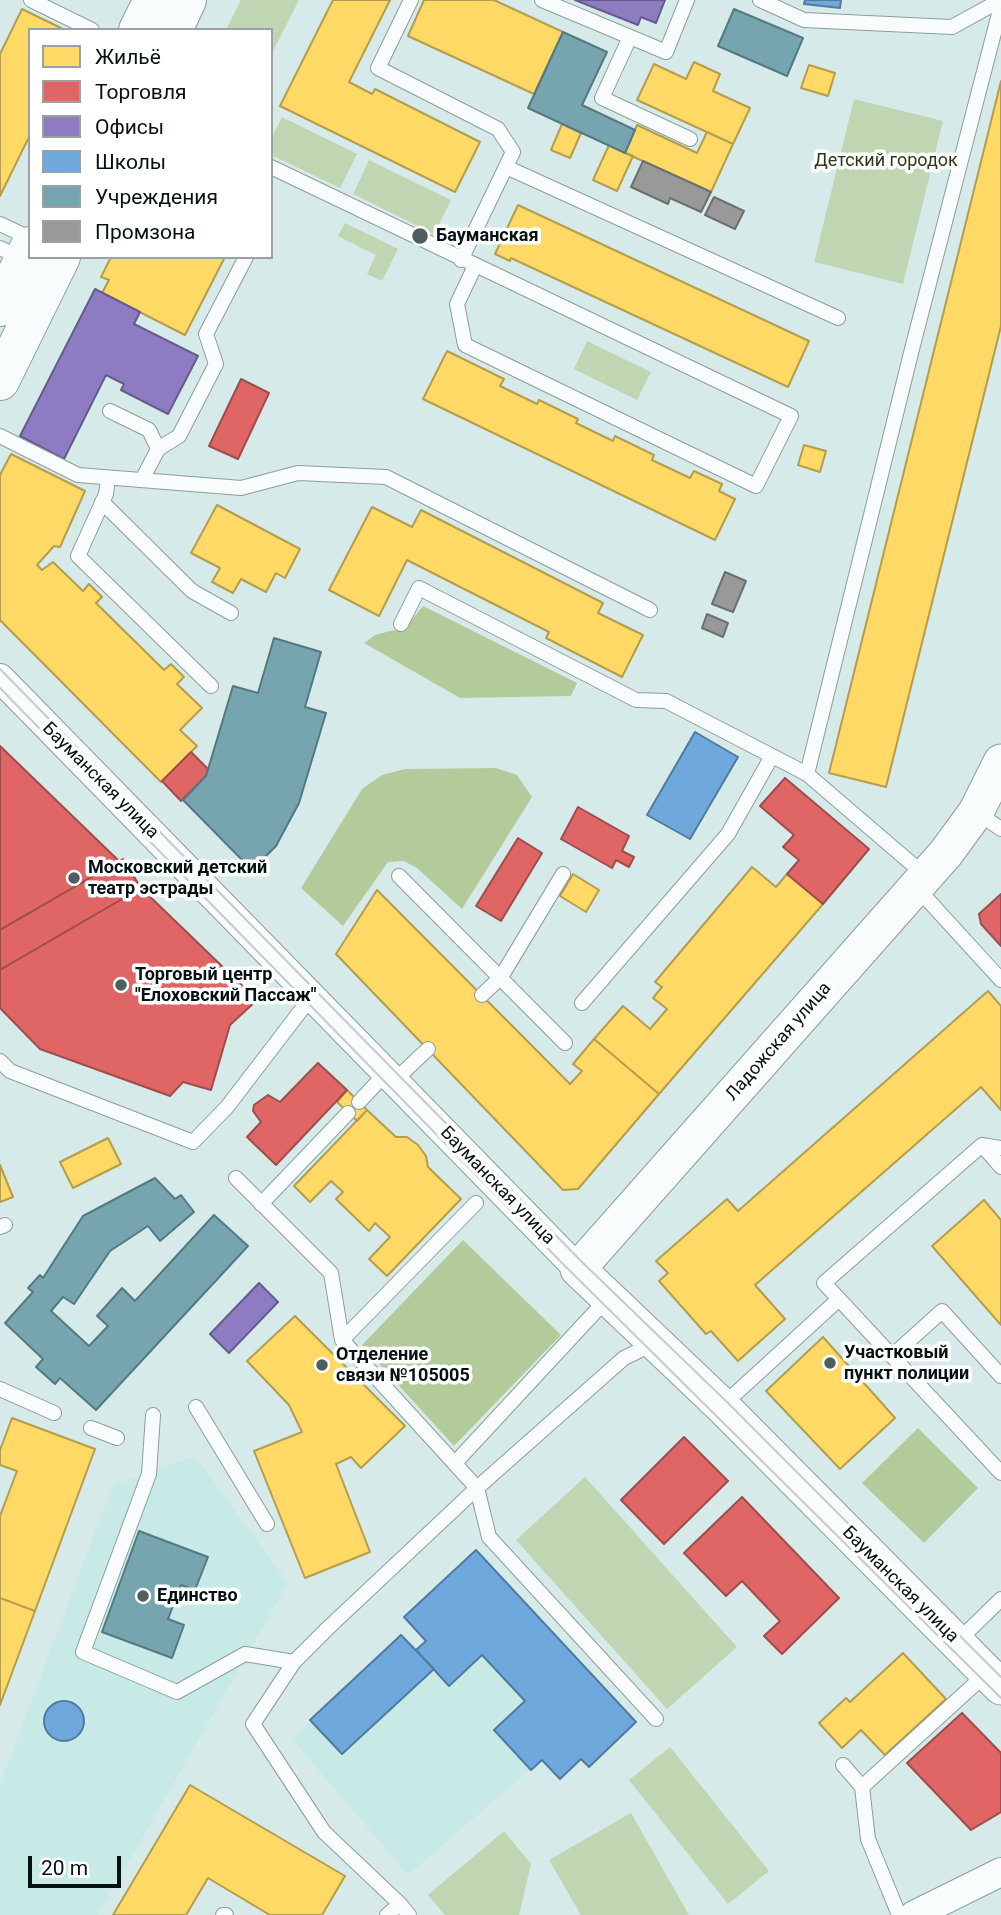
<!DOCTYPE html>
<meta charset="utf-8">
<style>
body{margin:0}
#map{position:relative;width:1001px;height:1915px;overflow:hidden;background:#d6ebe9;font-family:Roboto,sans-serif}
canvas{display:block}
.legend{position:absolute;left:28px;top:28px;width:245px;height:231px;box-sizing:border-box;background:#fff;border:2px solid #9ba0a0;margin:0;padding:9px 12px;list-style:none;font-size:21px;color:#051211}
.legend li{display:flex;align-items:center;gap:14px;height:35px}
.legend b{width:35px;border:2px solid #9ba0a0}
.scale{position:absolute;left:28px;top:1856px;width:93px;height:32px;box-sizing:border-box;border:4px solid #051211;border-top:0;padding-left:9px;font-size:21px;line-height:24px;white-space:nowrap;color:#051211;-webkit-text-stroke:5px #fff;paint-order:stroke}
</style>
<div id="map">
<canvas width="1001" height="1915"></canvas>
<ul class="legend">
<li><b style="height:19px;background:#ffd966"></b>Жильё</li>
<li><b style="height:19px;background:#e06666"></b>Торговля</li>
<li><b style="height:19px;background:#8e7cc3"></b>Офисы</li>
<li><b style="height:19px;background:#6fa8dc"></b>Школы</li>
<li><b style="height:19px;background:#76a5af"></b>Учреждения</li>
<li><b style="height:19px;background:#999"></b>Промзона</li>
</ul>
<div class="scale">20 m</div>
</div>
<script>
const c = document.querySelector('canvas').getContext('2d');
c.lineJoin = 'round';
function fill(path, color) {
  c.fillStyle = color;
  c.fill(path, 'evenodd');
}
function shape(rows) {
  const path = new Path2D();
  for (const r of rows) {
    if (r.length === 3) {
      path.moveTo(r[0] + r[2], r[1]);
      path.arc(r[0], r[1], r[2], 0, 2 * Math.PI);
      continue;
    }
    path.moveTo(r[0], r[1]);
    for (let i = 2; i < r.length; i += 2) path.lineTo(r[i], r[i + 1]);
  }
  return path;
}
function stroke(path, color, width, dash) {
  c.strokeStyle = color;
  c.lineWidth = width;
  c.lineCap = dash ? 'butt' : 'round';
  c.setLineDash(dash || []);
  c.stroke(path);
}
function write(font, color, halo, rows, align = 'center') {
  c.font = font + ' Roboto,sans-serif';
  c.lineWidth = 7;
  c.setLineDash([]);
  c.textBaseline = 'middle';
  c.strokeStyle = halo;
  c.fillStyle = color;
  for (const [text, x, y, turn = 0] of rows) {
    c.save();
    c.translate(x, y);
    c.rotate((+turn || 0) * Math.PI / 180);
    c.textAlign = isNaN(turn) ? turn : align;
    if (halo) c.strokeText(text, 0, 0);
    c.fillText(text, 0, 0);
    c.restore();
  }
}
fill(shape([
 [195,1456,288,1583,98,1915,0,1915,0,1784,113,1485],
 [476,1550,636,1722,589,1767,581,1759,560,1779,541,1760,408,1875,292,1739,401,1635,416,1650,425,1641,404,1617]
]), '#c7eae6');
fill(shape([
 [241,0,299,0,271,55,271,30,226,30],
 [854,99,943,121,903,284,814,262],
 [282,117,357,154,340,188,271,155,271,139],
 [369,160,451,200,434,234,353,194],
 [345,223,398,249,382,281,367,274,376,255,338,236],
 [587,341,651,372,637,400,574,369],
 [585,1477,737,1647,667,1709,516,1540],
 [670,1747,769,1871,728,1904,629,1780],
 [631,1813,689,1915,581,1915,549,1860],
 [504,1831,531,1864,519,1915,445,1915,428,1895]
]), '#c0d5b2');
fill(shape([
 [423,606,577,683,571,696,460,698,364,643,375,635,406,627],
 [496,768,517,775,532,797,462,909,417,868,404,861,388,862,343,926,301,888,362,789,382,775,405,769],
 [463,1240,561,1335,454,1446,362,1345],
 [918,1428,978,1488,924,1543,862,1483]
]), '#b3cb9b');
const homes = shape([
 [333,0,390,0,349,82,372,94,375,89,480,142,455,192,280,106,333,0],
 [424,0,494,0,563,32,534,94,408,36,424,0],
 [22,9,65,30,30,30,30,135,0,196,0,54,22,9],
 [694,62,720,74,713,91,750,108,733,144,637,100,654,64,686,79,694,62],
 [809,65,835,73,828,96,801,88,809,65],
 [1001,81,1001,326,886,787,829,773,1001,81],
 [562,124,581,133,570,158,551,150,562,124],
 [637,125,697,153,707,132,733,144,711,192,625,153,637,125],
 [609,145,633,156,617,191,593,180,609,145],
 [518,205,809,341,788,387,511,258,510,261,495,254,518,205],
 [111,257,225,257,185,335,102,293,109,280,101,277,111,257],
 [447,351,504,379,500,386,537,404,539,400,578,419,576,423,613,441,615,436,654,455,652,460,690,478,694,471,722,484,719,491,735,499,715,540,423,399,447,351],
 [804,445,826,451,820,472,798,465,804,445],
 [11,454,85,491,60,547,54,546,37,565,42,570,53,562,83,591,89,584,102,597,96,603,164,670,171,664,184,677,177,684,202,708,180,730,197,746,161,782,0,620,0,475,11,454],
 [217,505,300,549,285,578,276,573,266,592,241,579,233,593,212,582,220,568,191,553,217,505],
 [372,507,412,527,421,510,603,603,598,613,643,635,622,677,546,638,549,632,407,560,379,616,329,590,372,507],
 [752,867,776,887,787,874,823,904,659,1094,594,1039,623,1006,650,1029,667,1009,653,998,662,987,655,982,752,867],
 [573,874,599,890,586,912,560,896,573,874],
 [377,890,570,1084,582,1071,573,1064,594,1039,659,1094,578,1189,563,1190,336,954,377,890],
 [988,991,1001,1006,1001,1110,981,1087,755,1285,785,1319,738,1361,711,1331,706,1334,659,1281,668,1273,656,1261,727,1199,738,1211,988,991],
 [347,1090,367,1110,357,1121,337,1102,347,1090],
 [367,1110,396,1137,407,1137,418,1145,426,1156,428,1167,461,1199,387,1276,369,1259,390,1237,375,1223,369,1231,336,1199,343,1192,331,1181,310,1202,294,1186,367,1110],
 [108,1138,121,1164,73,1188,60,1162,108,1138],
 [0,1165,13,1197,0,1202,0,1165],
 [984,1200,1001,1220,1001,1325,932,1246,984,1200],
 [295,1316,405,1426,361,1468,351,1457,336,1464,370,1552,305,1578,254,1451,302,1432,289,1405,247,1361,295,1316],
 [823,1337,895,1418,840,1469,766,1391,823,1337],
 [12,1418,95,1449,35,1611,0,1598,0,1516,17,1471,0,1465,0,1450,12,1418],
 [0,1598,35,1611,0,1705,0,1598],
 [903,1653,946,1699,885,1755,861,1730,842,1748,819,1723,846,1698,850,1702,903,1653],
 [190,1785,345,1876,322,1915,270,1915,208,1878,186,1915,113,1915,190,1785]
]);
fill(homes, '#ffd966');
stroke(homes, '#b49d4c', 2);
const shops = shape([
 [241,379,269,393,238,459,209,446,241,379],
 [0,746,119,861,0,930,0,746],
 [191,752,208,769,206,776,181,801,162,781,191,752],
 [785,778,869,849,823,904,787,874,799,860,783,847,794,835,760,806,785,778],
 [578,807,629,836,622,851,634,857,629,867,616,860,612,868,561,839,578,807],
 [518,838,542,853,501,921,476,906,518,838],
 [123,859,141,888,0,970,0,930,123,859],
 [141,888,257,1000,230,1025,211,1090,183,1082,170,1096,40,1049,0,1008,0,970,141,888],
 [1001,894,1001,946,981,924,979,914,1001,894],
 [318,1063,347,1090,276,1165,247,1137,261,1122,253,1111,254,1105,268,1095,280,1102,318,1063],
 [684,1437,728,1481,664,1544,621,1500,684,1437],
 [742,1497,839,1598,782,1654,764,1636,780,1621,742,1581,726,1596,684,1553,742,1497],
 [962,1713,1001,1753,1001,1812,971,1830,907,1763,962,1713]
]);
fill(shops, '#e06666');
stroke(shops, '#9e4d4c', 2);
const offices = shape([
 [575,0,665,0,656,23,641,17,638,25,575,0],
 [95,289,140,312,134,324,198,356,168,414,121,390,124,384,106,375,64,459,20,436,95,289],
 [259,1283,278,1302,229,1353,210,1334,259,1283]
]);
fill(offices, '#8e7cc3');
stroke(offices, '#655c8e', 2);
const schools = shape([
 [805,0,841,0,840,8,804,4,805,0],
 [695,732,738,757,690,839,647,815,695,732],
 [476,1550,636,1722,589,1767,581,1759,560,1779,542,1760,531,1770,494,1730,525,1701,482,1655,449,1686,416,1650,426,1641,404,1617,476,1550],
 [401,1635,434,1669,342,1754,310,1720,401,1635],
 [64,1721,20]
]);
fill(schools, '#6fa8dc');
stroke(schools, '#4f7b9f', 2);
const public = shape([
 [734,9,803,38,787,76,718,46,734,9],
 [563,32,607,52,582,105,635,130,625,153,528,108,563,32],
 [274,638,321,652,305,707,326,713,299,803,276,846,252,870,183,800,206,776,233,686,258,693,274,638],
 [155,1178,175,1199,181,1195,194,1212,160,1241,148,1226,110,1251,74,1304,63,1297,51,1311,89,1346,108,1326,97,1316,122,1288,135,1301,214,1215,248,1246,96,1410,60,1378,55,1384,36,1367,43,1359,5,1323,33,1292,28,1288,40,1275,43,1278,83,1216,155,1178],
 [139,1531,208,1557,195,1590,181,1585,168,1619,184,1625,172,1658,102,1632,139,1531]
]);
fill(public, '#76a5af');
stroke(public, '#547980', 2);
const industry = shape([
 [643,161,711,192,701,212,670,198,668,204,631,187,643,161],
 [714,197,744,211,735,229,705,215,714,197],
 [725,572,746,581,733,612,712,604,725,572],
 [707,614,728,623,723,637,702,628,707,614]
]);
fill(industry, '#999');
stroke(industry, '#6d7070', 2);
const service = shape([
 [31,0,92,30],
 [411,0,378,68,498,129,513,152,461,260],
 [542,0,666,52,687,0],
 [760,0,804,20,952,27,1001,0],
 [630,37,602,98,690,139],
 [271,167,791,416,756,486,465,345,457,304,475,266],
 [506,167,838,318],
 [0,224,30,238],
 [0,248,22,258],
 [110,411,149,430,158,449],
 [0,436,78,475,241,488,298,473,386,477,650,610],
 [108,478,106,494,78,556,211,686],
 [142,480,158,449,179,436,216,364,206,334,246,257],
 [102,502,192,591,231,613],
 [401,624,419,588,636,700,666,701,807,774,926,876],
 [807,774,912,349,1001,6],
 [976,812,1001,829],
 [399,876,565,1043],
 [917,888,1001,980],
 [482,995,501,977,563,874],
 [582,1003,728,834,772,756],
 [0,1061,10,1071,193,1142,227,1107,312,996],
 [395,1080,428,1049],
 [359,1102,387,1072],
 [982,1145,1001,1167],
 [1001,1148,982,1145,824,1283,1001,1473],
 [236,1178,331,1273,342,1340,477,1488,489,1537,656,1719],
 [261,1204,348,1113],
 [0,1227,5,1225],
 [342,1340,476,1203],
 [892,1356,942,1311,1001,1376],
 [0,1389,54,1413],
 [723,1405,839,1299],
 [196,1407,267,1524],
 [153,1415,149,1474,83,1652,177,1692,245,1654,294,1662],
 [91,1428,117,1438],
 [455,1463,608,1298],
 [957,1642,1001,1599],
 [843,1765,862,1787,868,1839,899,1915],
 [862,1787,987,1673],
 [400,1904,324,1832,253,1724,294,1662,328,1628,477,1488,624,1358,655,1343],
 [223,1915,226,1915],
 [387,1915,400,1904,409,1915]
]);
const minor = shape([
 [0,678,578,1269],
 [914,1915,1001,1872]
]);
const tertiary = shape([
 [1001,762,976,812,946,853,578,1269,722,1406,1001,1687]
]);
const secondary = shape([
 [138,30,153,0],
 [173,30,187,0],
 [0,307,30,246],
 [0,381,61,257]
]);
stroke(service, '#8d9d9b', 16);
stroke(minor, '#8d9d9b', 30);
stroke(tertiary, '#8d9d9b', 37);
stroke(secondary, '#8d9d9b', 40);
stroke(service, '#f9fcfc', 14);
stroke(minor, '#f9fcfc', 28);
stroke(tertiary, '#f9fcfc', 35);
stroke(secondary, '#f9fcfc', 38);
stroke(shape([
 [0,669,583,1263,727,1402,1001,1677],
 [0,688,562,1263,1001,1698]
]), '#c6cccb', 2);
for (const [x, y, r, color] of [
 [420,236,9,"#4e5e5d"],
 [74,878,7,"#4e5e5d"],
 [121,985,7,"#4e5e5d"],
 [830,1363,7,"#4e5e5d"],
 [322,1365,7,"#4e5e5d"],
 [143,1596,7,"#4e5e5d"]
]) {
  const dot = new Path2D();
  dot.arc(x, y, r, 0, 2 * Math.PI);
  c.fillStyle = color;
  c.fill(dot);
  stroke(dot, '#fff', 2.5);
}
write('18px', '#2e3814', '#fff', [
 ["Детский городок",886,161]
]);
write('bold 18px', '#051211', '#fff', [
 ["Бауманская",436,236],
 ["Московский детский",88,868],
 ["театр эстрады",88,889],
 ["Торговый центр",135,975],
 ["\"Елоховский Пассаж\"",135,996],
 ["Участковый",844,1353],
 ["пункт полиции",844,1374],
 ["Отделение",336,1355],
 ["связи №105005",336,1376],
 ["Единство",157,1596]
], 'left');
write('18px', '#051211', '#fff', [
 ["Бауманская улица",100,781,45],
 ["Ладожская улица",779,1042,-49],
 ["Бауманская улица",497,1186,46],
 ["Бауманская улица",900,1585,45]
]);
</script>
